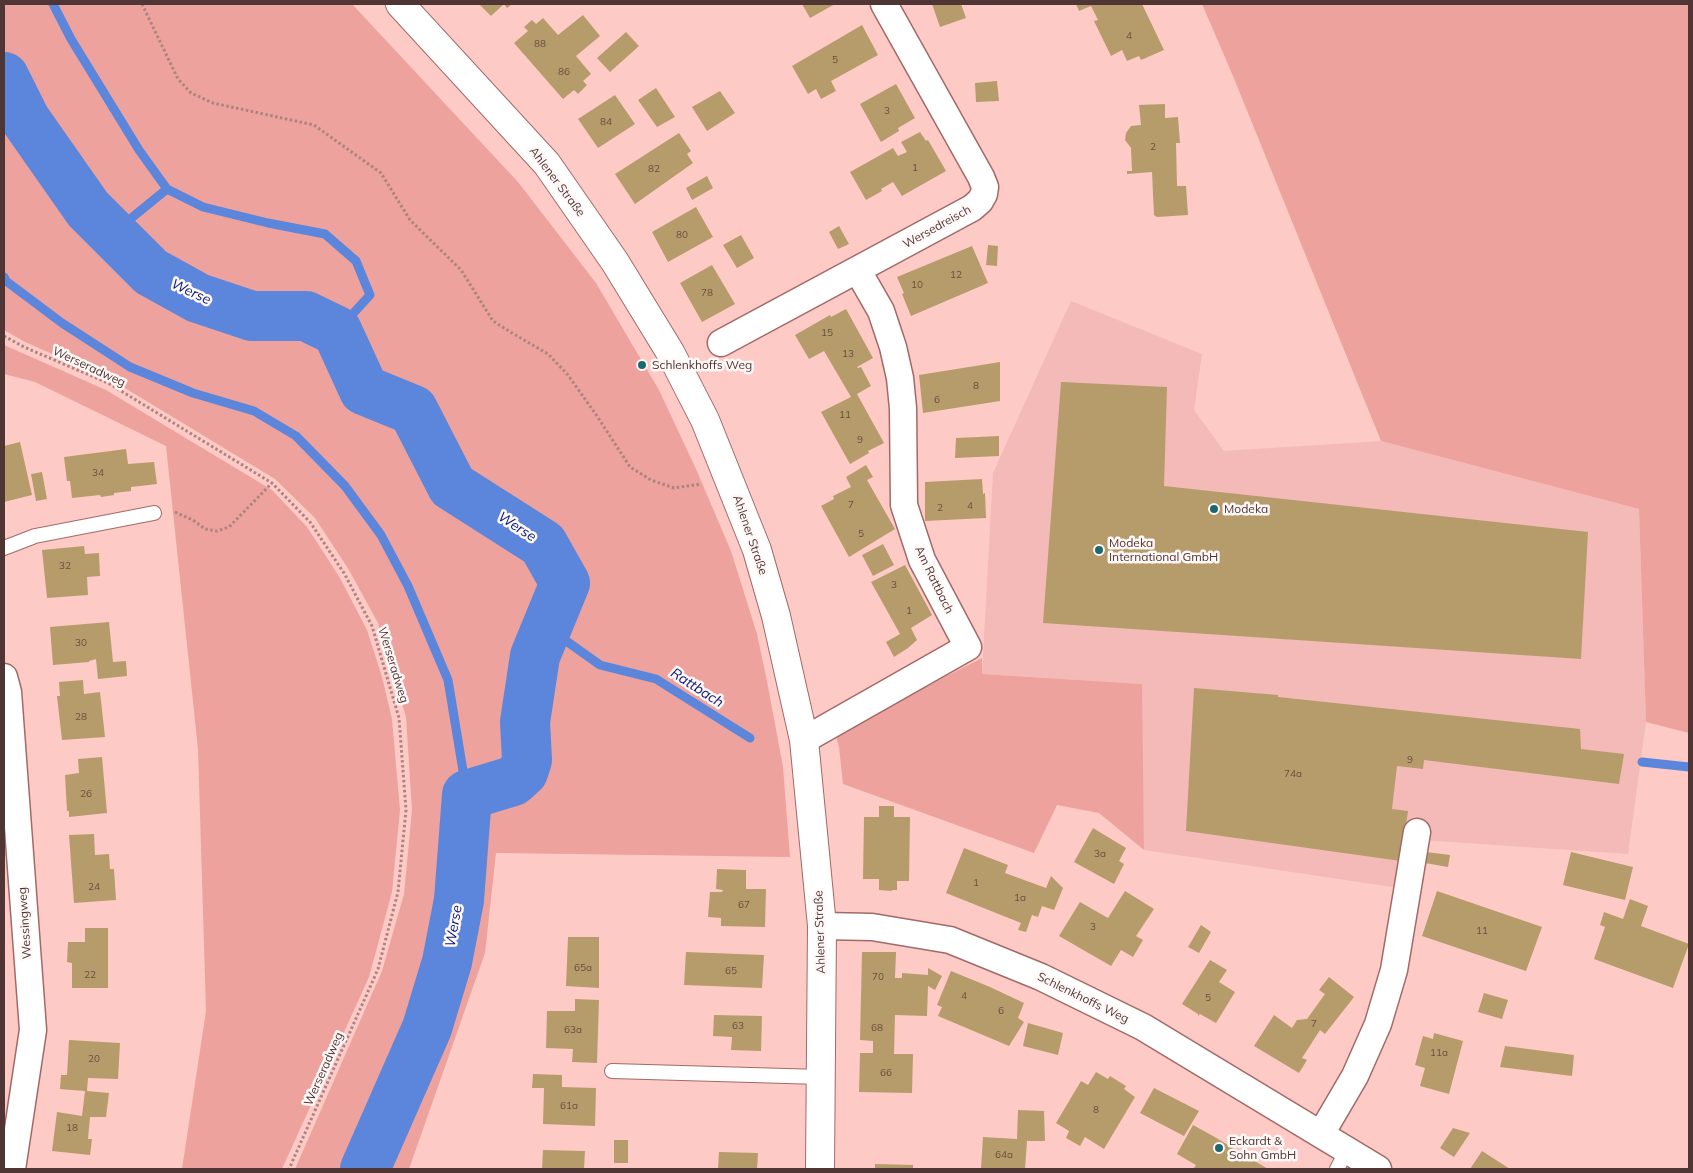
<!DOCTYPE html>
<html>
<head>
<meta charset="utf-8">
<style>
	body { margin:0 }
	#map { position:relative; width:1693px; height:1173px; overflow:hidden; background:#fecac6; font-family:Mulish,sans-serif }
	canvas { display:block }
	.frame { position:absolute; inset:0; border:5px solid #4f3533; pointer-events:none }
</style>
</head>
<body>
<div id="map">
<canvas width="1693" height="1173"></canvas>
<div class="frame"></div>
</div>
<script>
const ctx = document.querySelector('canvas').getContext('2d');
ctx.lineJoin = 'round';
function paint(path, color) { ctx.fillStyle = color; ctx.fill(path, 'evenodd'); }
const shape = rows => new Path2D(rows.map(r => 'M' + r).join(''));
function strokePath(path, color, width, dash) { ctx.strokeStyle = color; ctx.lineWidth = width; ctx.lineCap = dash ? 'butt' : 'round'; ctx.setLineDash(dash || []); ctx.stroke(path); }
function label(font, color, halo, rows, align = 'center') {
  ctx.font = font + ' Mulish,sans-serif'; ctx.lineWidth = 5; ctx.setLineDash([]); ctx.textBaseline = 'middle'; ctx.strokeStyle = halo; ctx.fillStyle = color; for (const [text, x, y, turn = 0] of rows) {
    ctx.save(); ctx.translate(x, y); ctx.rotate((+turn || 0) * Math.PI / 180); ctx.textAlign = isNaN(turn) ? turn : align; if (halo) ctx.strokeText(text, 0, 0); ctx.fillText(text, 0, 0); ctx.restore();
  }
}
const built = shape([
	[1071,301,1202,354,1194,410,1224,451,1381,441,1639,509,1646,722,1628,854,1406,839,1399,888,1144,850,1141,684,982,674,993,473]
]);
const green = shape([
	[4,4,352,4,518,182,596,283,659,390,696,469,731,551,757,634,767,681,783,767,790,857,496,853,485,953,409,1169,295,1169,382,971,404,894,412,810,406,717,378,623,349,570,315,518,275,479,110,379,25,342,4,330],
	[1202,4,1689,4,1689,733,1646,722,1639,509,1381,441,1233,76],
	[4,345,106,390,272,490,307,527,340,578,367,630,382,677,392,719,400,810,392,892,369,977,282,1169,182,1169,206,1011,198,749,166,446,35,382,4,374],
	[982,658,982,674,1142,684,1144,850,1099,813,1057,805,1034,853,843,784,839,747,835,733]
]);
const stream = shape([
	[53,4,71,39,139,150,167,189],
	[113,233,167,189,203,207,268,223,325,234,356,261,370,295,337,331],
	[4,277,6,281,62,323,130,367,193,393,254,411,296,436,345,486,381,535,408,586,448,680,467,795],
	[548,628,600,665,656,679,750,738],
	[1642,762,1689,767],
	[355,1169,368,1162]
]);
const river = shape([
	[4,77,25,119,88,209,151,272,198,298,252,316,306,316,337,331,364,390,413,410,452,486,543,544,565,583,535,656,525,722,527,760,523,772,513,781,467,795,459,900,447,962,427,1028,365,1169]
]);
const building = shape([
	[479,4,512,4,507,8,504,4,491,16],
	[802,4,835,4,810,18],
	[932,4,961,4,966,18,940,27],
	[1076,4,1142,4,1164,50,1141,60,1139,56,1127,61,1122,50,1111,56,1094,21,1098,20,1091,6,1079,11],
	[583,15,600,36,576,56,591,74,583,81,587,85,578,94,574,90,563,99,514,43,528,31,524,27,532,20,536,24,543,18,558,35],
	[862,25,878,55,831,81,836,91,821,99,816,89,808,94,792,66],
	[626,32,639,46,610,72,597,58],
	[997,81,999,101,976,102,975,83],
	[896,84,915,118,898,128,899,131,881,142,860,104],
	[656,88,675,117,657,127,638,100],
	[720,91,735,113,707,131,692,107],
	[615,95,635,124,598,148,578,119],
	[1165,104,1165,118,1178,117,1180,143,1176,143,1177,186,1186,186,1188,215,1157,217,1154,215,1152,172,1127,174,1127,171,1132,171,1131,148,1125,140,1126,133,1131,126,1141,125,1139,105],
	[920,132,926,141,928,140,946,171,902,196,893,182,881,189,882,191,866,200,850,172,893,148,898,156,907,152,901,142],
	[679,133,691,151,687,154,693,163,635,204,615,174],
	[707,176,713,188,692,200,686,188],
	[696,207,713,237,668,262,652,232],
	[839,226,849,244,838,249,829,232],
	[741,235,754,258,737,268,723,245],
	[988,245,998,246,997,266,986,265],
	[972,246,988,283,911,316,902,294,904,293,897,277],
	[712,265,735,304,702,322,680,283],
	[846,309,873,358,857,367,858,368,861,367,871,386,857,394,884,443,868,451,869,453,850,464,821,412,851,397,824,351,809,359,795,335,830,315,831,317],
	[1000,362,1000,401,923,413,919,375],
	[1061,382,1167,387,1164,486,1588,532,1581,659,1043,623],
	[999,436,999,456,955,458,956,438],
	[20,442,32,495,4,502,4,446],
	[126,449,128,464,154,462,157,484,131,487,131,491,114,493,114,495,101,497,100,495,72,498,70,481,67,481,64,457],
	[866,465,873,477,867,480,895,529,849,557,821,506,834,499,833,496,851,487,846,477],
	[42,472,47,499,36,501,31,474],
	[982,479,983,494,985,493,986,518,925,521,925,482],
	[883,544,894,565,873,576,862,555],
	[84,546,85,554,99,553,100,576,87,577,88,595,47,598,42,550],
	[905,565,932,615,911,628,917,640,908,648,894,657,886,642,900,634,871,582],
	[109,622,113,662,126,661,127,676,98,679,96,659,89,661,89,662,53,665,50,627],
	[83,680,84,694,100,692,105,737,62,740,57,696,60,696,59,682],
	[1194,688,1278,695,1278,697,1580,729,1581,749,1624,754,1619,784,1424,760,1423,769,1397,766,1392,809,1408,811,1401,861,1186,831],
	[102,757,107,813,69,817,69,811,67,811,65,775,79,773,78,759],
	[879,806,894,806,894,817,910,817,909,881,897,881,897,890,892,890,892,891,879,890,879,879,863,879,864,817,879,817],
	[1093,828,1126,848,1119,861,1124,864,1114,884,1074,862],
	[94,834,95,855,109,854,110,869,114,869,116,900,74,903,69,835],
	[964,848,1008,865,1005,873,1046,888,1051,876,1063,888,1054,910,1042,906,1038,917,1032,915,1026,932,1018,930,1021,923,946,893],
	[1426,852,1450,855,1448,867,1425,863],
	[1571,852,1633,867,1625,900,1563,885],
	[717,869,746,870,746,889,766,889,765,927,721,926,721,918,708,917,710,892,722,892,723,890,716,889],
	[1125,891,1154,909,1136,936,1143,940,1133,957,1121,950,1111,966,1059,936,1080,902,1108,918],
	[1437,891,1542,927,1526,971,1422,936],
	[1630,899,1648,906,1641,926,1689,944,1673,988,1594,959,1605,927,1600,925,1604,912,1623,919],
	[1201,925,1211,932,1199,953,1188,947],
	[85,928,108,928,108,988,72,988,72,963,67,962,68,942,85,942],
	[568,937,599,937,599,988,566,986],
	[686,952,764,955,762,988,684,985],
	[862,952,896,952,895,978,902,978,902,973,928,975,928,968,942,976,935,990,928,986,927,1016,895,1015,894,1054,913,1054,912,1093,859,1092,860,1053,873,1053,873,1041,860,1040],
	[1210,960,1227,970,1219,982,1235,992,1216,1023,1200,1014,1198,1016,1198,1014,1182,1004],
	[951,971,990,987,1024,1003,1018,1018,1024,1022,1009,1046,938,1016,942,1007,937,1005],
	[1329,977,1354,997,1325,1034,1320,1030,1302,1058,1307,1060,1299,1073,1254,1046,1274,1015,1292,1028,1297,1020,1307,1019,1325,994,1319,990],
	[1484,993,1508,1000,1502,1019,1478,1012],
	[575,999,599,1000,597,1063,572,1062,573,1049,546,1048,547,1011,575,1011],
	[714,1015,762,1016,761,1051,731,1050,732,1037,713,1036],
	[1028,1023,1063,1033,1058,1055,1023,1046],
	[1434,1033,1463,1041,1449,1094,1420,1086,1425,1068,1415,1065,1423,1036,1433,1039],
	[69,1040,120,1043,118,1079,88,1078,87,1091,109,1093,106,1117,90,1117,88,1139,92,1139,90,1155,52,1151,57,1112,82,1116,85,1091,60,1089,61,1075,67,1075],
	[1505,1046,1574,1055,1572,1076,1500,1067],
	[1096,1072,1108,1079,1110,1076,1126,1086,1124,1089,1135,1097,1104,1149,1085,1137,1080,1146,1066,1138,1069,1131,1056,1123,1081,1081,1088,1085],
	[533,1074,562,1075,562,1087,596,1088,595,1126,543,1124,544,1088,532,1088],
	[1154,1088,1199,1111,1184,1136,1140,1113],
	[1018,1110,1044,1111,1045,1141,1027,1141,1025,1169,981,1169,983,1137,1017,1139],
	[1193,1125,1213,1136,1268,1169,1196,1169,1194,1168,1196,1165,1177,1154],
	[1453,1128,1470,1133,1454,1157,1440,1148],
	[614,1140,628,1140,628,1163,614,1163],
	[543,1150,585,1151,584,1169,542,1169],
	[1482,1151,1510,1169,1470,1169],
	[719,1152,758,1153,757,1169,718,1169],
	[875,1164,913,1165,913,1169,875,1169]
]);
const path = shape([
	[142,4,178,79,191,93,213,103,314,125,381,173,410,220,461,270,493,321,512,333,548,354,568,375,597,416,630,467,651,480,674,488,701,484],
	[4,336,24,347,108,383,272,483,310,522,344,573,372,626,399,718,406,810,398,892,378,969,289,1169],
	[175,512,193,520,205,529,217,531,229,527,272,483]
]);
const lane = shape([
	[4,548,35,536,154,513],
	[612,1071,821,1077],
	[1337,1169,1347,1150]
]);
const street = shape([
	[721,343,972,208,980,201,984,194,985,187,981,177,884,4],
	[4,677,8,692,33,1030,12,1169],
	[804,740,968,647,922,560,904,505,903,408,900,378,893,347,881,311,858,271],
	[822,926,872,927,950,940,1041,977,1143,1027,1378,1169],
	[1321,1134,1355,1076,1378,1024,1394,970,1417,832]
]);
const secondary = shape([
	[400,4,547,164,615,262,670,352,705,420,757,550,776,616,804,740,822,926,820,1169]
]);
const markers = [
	[642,365,5,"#1b686e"],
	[1214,509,5,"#1b686e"],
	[1099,550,5,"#1b686e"],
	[1219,1148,5,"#1b686e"]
];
const numberNames = [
	["4",1129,36],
	["88",540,44],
	["5",835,60],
	["86",564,72],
	["3",887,111],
	["84",606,122],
	["2",1153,147],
	["1",915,168],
	["82",654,169],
	["80",682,235],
	["12",956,275],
	["10",917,285],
	["78",707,293],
	["15",827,333],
	["13",848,354],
	["8",976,386],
	["6",937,400],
	["11",845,415],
	["9",860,440],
	["34",98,473],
	["7",851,505],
	["4",970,506],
	["2",940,508],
	["5",861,534],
	["32",65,566],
	["3",894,585],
	["1",909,611],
	["30",81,643],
	["28",81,717],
	["9",1410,760],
	["74a",1293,774],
	["26",86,794],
	["3a",1100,854],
	["1",976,883],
	["24",94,887],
	["1a",1020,898],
	["67",744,905],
	["3",1093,927],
	["11",1482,931],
	["65a",583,968],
	["65",731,971],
	["22",90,975],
	["70",878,977],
	["4",964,996],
	["5",1208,998],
	["6",1001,1011],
	["7",1314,1024],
	["63",738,1026],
	["68",877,1028],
	["63a",573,1030],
	["11a",1439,1053],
	["20",94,1059],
	["66",886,1073],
	["61a",569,1106],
	["8",1096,1110],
	["18",72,1128],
	["64a",1004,1155]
];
const streetNames = [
	["Ahlener Straße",557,182,53],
	["Wersedreisch",937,227,-29],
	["Werseradweg",89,367,25],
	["Ahlener Straße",750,535,71],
	["Am Rattbach",934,580,64],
	["Werseradweg",393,665,73],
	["Wessingweg",25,923,-94],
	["Ahlener Straße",820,932,-92],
	["Schlenkhoffs Weg",1083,998,26],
	["Werseradweg",324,1069,-66]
];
const poiNames = [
	["Schlenkhoffs Weg",652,365],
	["Modeka",1224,509],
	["Modeka",1109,543],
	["International GmbH",1109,557],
	["Eckardt &",1229,1141],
	["Sohn GmbH",1229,1155]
];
const waterNames = [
	["Werse",191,292,25],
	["Werse",517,527,33],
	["Rattbach",697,688,33],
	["Werse",454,926,-80]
];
paint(built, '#f3bab7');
paint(green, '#eea29d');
strokePath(stream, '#5c85dc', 9);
strokePath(river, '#5c85dc', 50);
paint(building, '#b69c6a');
strokePath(lane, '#a26a66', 16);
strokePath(street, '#a26a66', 29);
strokePath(secondary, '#a26a66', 30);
strokePath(path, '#ab8481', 3, [2.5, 2.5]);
strokePath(lane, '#fff', 14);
strokePath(street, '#fff', 26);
strokePath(secondary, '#fff', 28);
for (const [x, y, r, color] of markers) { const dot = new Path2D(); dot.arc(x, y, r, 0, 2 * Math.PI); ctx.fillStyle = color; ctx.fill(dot); strokePath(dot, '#fff8f7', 2); }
label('10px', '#694f41', null, numberNames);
label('12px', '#4f3533', '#fff8f7', streetNames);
label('12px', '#4f3533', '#fff8f7', poiNames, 'left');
label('italic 14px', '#00157c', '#fff8f7', waterNames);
</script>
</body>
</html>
